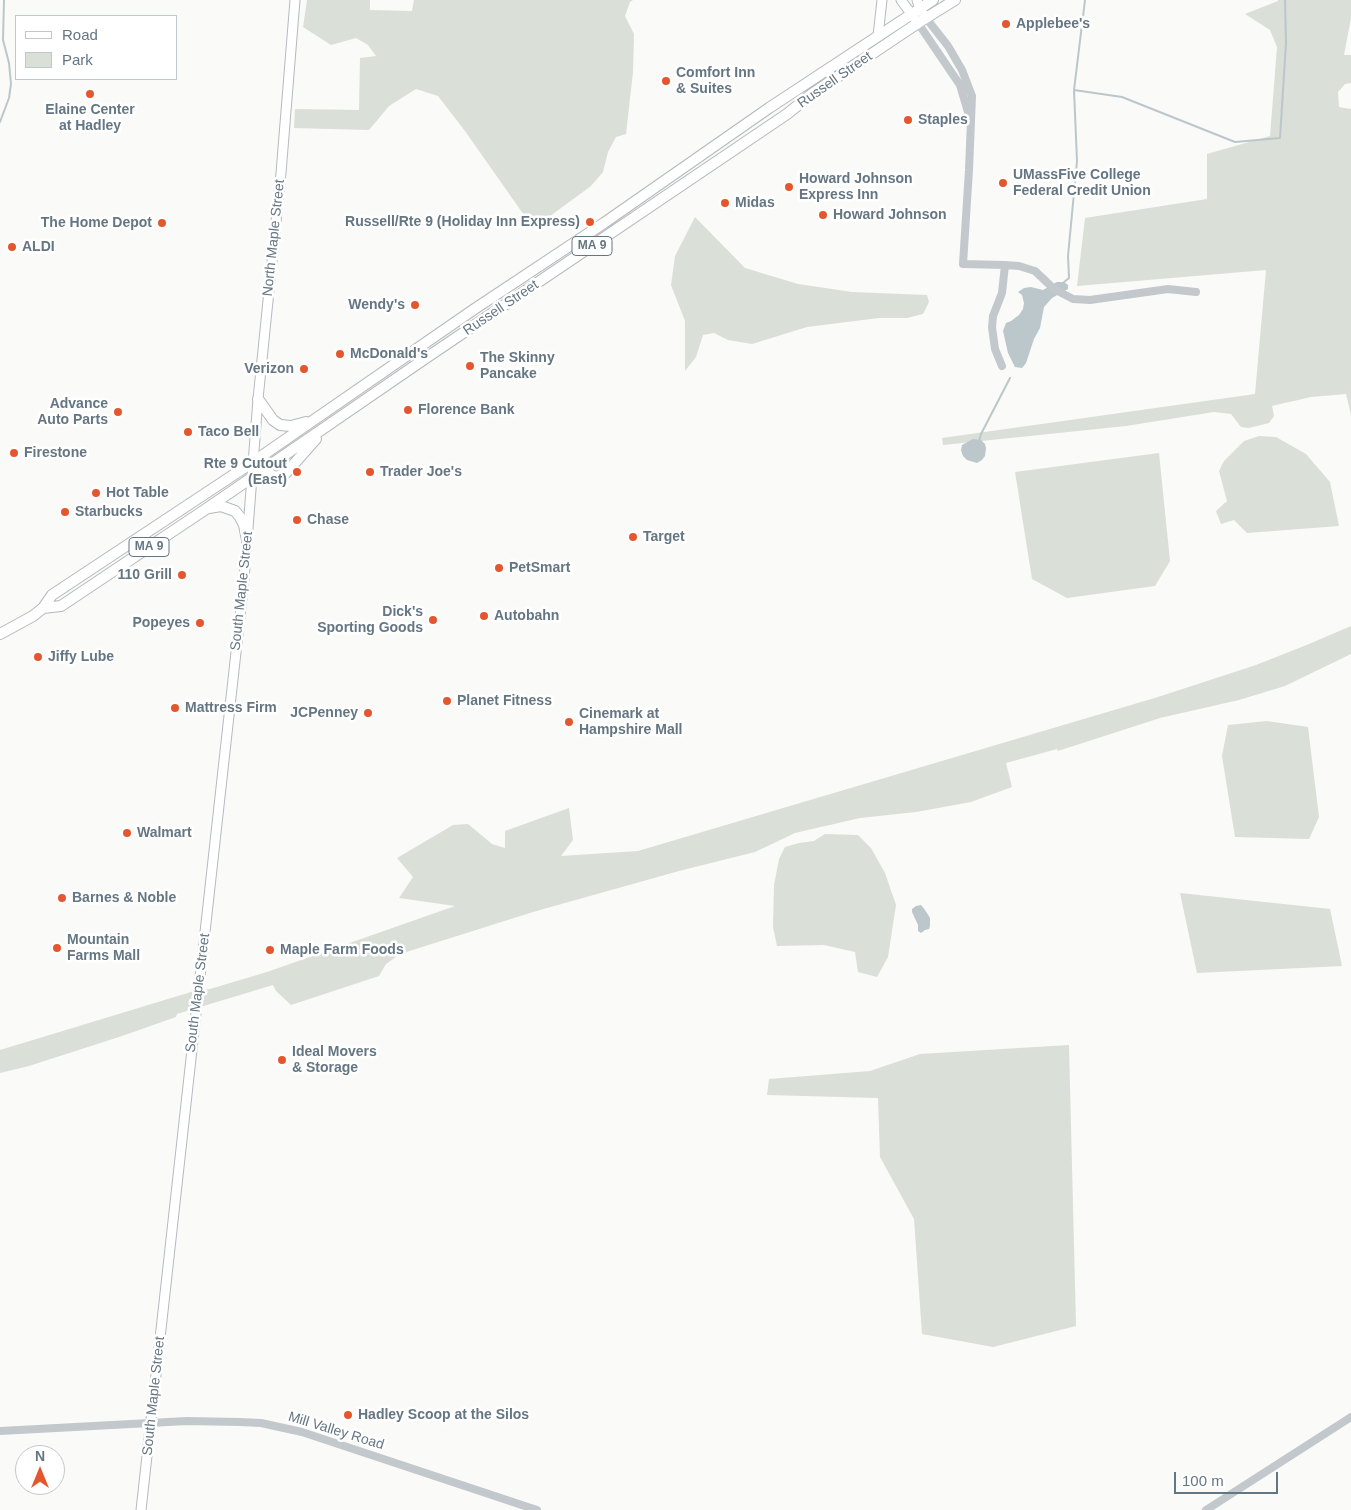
<!DOCTYPE html>
<html>
<head>
<meta charset="utf-8">
<style>
	body { margin:0 }
	#map { position:relative; width:1351px; height:1510px; overflow:hidden; background:#fafaf8; font-family:Arial,sans-serif }
	canvas { display:block }
	.legend { position:absolute; left:15px; top:15px; width:162px; height:65px; box-sizing:border-box; background:#fff; border:1px solid #c1c8cd; margin:0; padding:6px 9px; list-style:none; font-size:15px; color:#657683 }
	.legend li { display:flex; align-items:center; gap:10px; height:25px }
	.legend b { width:25px; border:1px solid #c1c8cd }
	.north { position:absolute; left:15px; top:1445px; width:50px; height:50px; box-sizing:border-box; background:#fff; border:1px solid #c1c8cd; border-radius:50%; rotate:0deg; font-size:14px; font-weight:700; line-height:20px; text-align:center; color:#657683 }
	.north::after { content:''; display:block; margin:auto; width:18px; height:22px; background:#e4572e; clip-path:polygon(50% 0,100% 100%,50% 72%,0 100%) }
	.scale { position:absolute; left:1174px; top:1472px; width:104px; height:22px; box-sizing:border-box; border:2px solid #657683; border-top:0; padding-left:6px; font-size:15px; line-height:18px; white-space:nowrap; color:#657683; -webkit-text-stroke:4px #fff; paint-order:stroke }
</style>
</head>
<body>
<div id="map">
<canvas width="1351" height="1510"></canvas>
<ul class="legend">
<li><b style="height:6px;background:#fff"></b>Road</li>
<li><b style="height:14px;background:#dadfd7"></b>Park</li>
</ul>
<div class="north">N</div>
<div class="scale">100 m</div>
</div>
<script>
const ctx = document.querySelector('canvas').getContext('2d');
ctx.lineJoin = 'round';
function paint(path, color) { ctx.fillStyle = color; ctx.fill(path, 'evenodd'); }
const shape = rows => new Path2D(rows.map(r => 'M' + r).join(''));
function strokePath(path, color, width, dash) { ctx.strokeStyle = color; ctx.lineWidth = width; ctx.lineCap = dash ? 'butt' : 'round'; ctx.setLineDash(dash || []); ctx.stroke(path); }
function label(font, color, halo, rows, align = 'center') {
  ctx.font = font + ' Arial,sans-serif'; ctx.lineWidth = 5; ctx.setLineDash([]); ctx.textBaseline = 'middle'; ctx.strokeStyle = halo; ctx.fillStyle = color; for (const [text, x, y, turn = 0] of rows) {
    ctx.save(); ctx.translate(x, y); ctx.rotate((+turn || 0) * Math.PI / 180); ctx.textAlign = isNaN(turn) ? turn : align; if (halo) ctx.strokeText(text, 0, 0); ctx.fillText(text, 0, 0); ctx.restore();
  }
}
const green = shape([
	[307,0,370,0,370,10,412,11,414,0,633,0,630,2,625,16,634,34,633,72,626,134,616,137,608,152,603,172,591,186,542,222,531,225,465,131,438,96,416,89,389,106,369,130,294,128,295,109,359,110,360,58,376,56,368,45,356,38,331,45,303,27],
	[1278,0,1351,0,1351,18,1344,55,1351,55,1351,83,1345,84,1338,92,1339,107,1350,109,1351,108,1351,415,1346,394,1311,397,1272,406,1274,416,1269,423,1249,428,1241,427,1231,414,1214,412,1126,426,943,445,942,438,1255,394,1266,270,1077,286,1085,218,1207,199,1207,154,1270,136,1277,47,1270,30,1245,14,1278,1],
	[695,217,745,268,798,284,852,292,927,295,929,302,923,314,907,318,879,318,807,327,752,344,728,340,714,333,703,335,696,357,685,371,685,321,671,285,675,256],
	[1259,436,1276,437,1306,454,1330,482,1339,526,1247,533,1234,520,1221,524,1216,511,1227,501,1219,471,1224,461,1244,441],
	[1159,453,1170,561,1155,586,1067,598,1032,579,1015,472],
	[1351,626,1351,654,1285,686,1239,700,1160,718,1058,751,1057,749,1006,763,1012,787,971,802,916,812,860,818,795,833,755,852,679,871,533,912,400,954,386,964,379,976,291,1005,276,991,273,985,177,1014,176,1017,122,1036,29,1066,0,1073,0,1050,191,992,210,989,267,972,455,906,399,898,413,877,397,858,453,825,468,824,492,844,505,848,505,831,569,808,573,840,561,856,638,851,1158,697,1256,665,1309,644],
	[1267,721,1308,727,1319,817,1309,839,1235,837,1222,756,1228,725],
	[825,834,858,835,871,848,885,873,896,905,888,957,877,977,858,972,855,952,824,945,777,946,773,927,774,885,779,859,785,847,799,843,814,841],
	[1180,893,1330,909,1342,966,1197,973],
	[1069,1045,1076,1326,993,1347,922,1334,914,1219,880,1157,878,1098,767,1095,769,1079,870,1071,920,1054]
]);
const water = shape([
	[1057,282,1064,282,1068,285,1068,289,1052,298,1044,307,1040,328,1034,339,1026,363,1022,368,1015,367,1008,353,1003,331,1006,323,1011,321,1019,315,1023,309,1024,303,1022,295,1018,292,1024,288,1031,287,1043,290],
	[973,439,981,440,985,444,986,448,985,456,982,460,977,463,967,460,963,456,961,450,962,445],
	[921,905,925,910,930,918,930,926,929,929,925,930,921,933,918,931,918,925,912,912,912,909,916,906]
]);
const stream = shape([
	[1074,90,1122,97,1235,142,1280,138,1286,43,1285,0],
	[0,122,9,98,11,84,9,63,3,40,4,0],
	[1063,283,1069,278,1068,256,1077,161,1074,90,1085,0],
	[979,441,981,434,1010,378]
]);
const minor = shape([
	[926,18,948,46,962,70,972,96,969,170,963,264,1005,265],
	[918,23,960,85,968,112],
	[1002,366,995,349,992,327,993,316,1002,293,1005,265,1019,266,1035,271,1054,289,1073,299,1090,300,1168,289,1196,292],
	[0,1431,187,1421,240,1422,261,1423,302,1432,537,1510],
	[1206,1510,1351,1417]
]);
const major = shape([
	[901,0,918,23],
	[917,0,920,9,926,18],
	[878,36,882,0],
	[141,1510,244,580,258,399,281,173,295,0]
]);
const highway = shape([
	[258,399,273,420,280,425,291,426,306,422],
	[265,463,270,474,275,477,285,474,316,439],
	[209,508,221,506,235,511,240,517,244,525,247,540],
	[43,608,61,606,206,509,426,358,787,114,812,94,918,23,955,0],
	[0,634,33,616,43,608,52,595,253,462,473,310,604,223,769,108,933,0]
]);
const markers = [
	[1006,24,5,"#e4572e"],
	[666,81,5,"#e4572e"],
	[90,94,5,"#e4572e"],
	[908,120,5,"#e4572e"],
	[1003,183,5,"#e4572e"],
	[789,187,5,"#e4572e"],
	[725,203,5,"#e4572e"],
	[823,215,5,"#e4572e"],
	[590,222,5,"#e4572e"],
	[162,223,5,"#e4572e"],
	[12,247,5,"#e4572e"],
	[415,305,5,"#e4572e"],
	[340,354,5,"#e4572e"],
	[470,366,5,"#e4572e"],
	[304,369,5,"#e4572e"],
	[408,410,5,"#e4572e"],
	[118,412,5,"#e4572e"],
	[188,432,5,"#e4572e"],
	[14,453,5,"#e4572e"],
	[297,472,5,"#e4572e"],
	[370,472,5,"#e4572e"],
	[96,493,5,"#e4572e"],
	[65,512,5,"#e4572e"],
	[297,520,5,"#e4572e"],
	[633,537,5,"#e4572e"],
	[499,568,5,"#e4572e"],
	[182,575,5,"#e4572e"],
	[484,616,5,"#e4572e"],
	[433,620,5,"#e4572e"],
	[200,623,5,"#e4572e"],
	[38,657,5,"#e4572e"],
	[447,701,5,"#e4572e"],
	[175,708,5,"#e4572e"],
	[368,713,5,"#e4572e"],
	[569,722,5,"#e4572e"],
	[127,833,5,"#e4572e"],
	[62,898,5,"#e4572e"],
	[57,948,5,"#e4572e"],
	[270,950,5,"#e4572e"],
	[282,1060,5,"#e4572e"],
	[348,1415,5,"#e4572e"]
];
const shields = [
	[592,246,40],
	[149,547,40]
];
const shieldNames = [
	["MA 9",592,246],
	["MA 9",149,547]
];
const poiNames = [
	["Applebee's",1016,24],
	["Comfort Inn",676,73],
	["& Suites",676,89],
	["Elaine Center",90,110,"center"],
	["at Hadley",90,126,"center"],
	["Staples",918,120],
	["UMassFive College",1013,175],
	["Federal Credit Union",1013,191],
	["Howard Johnson",799,179],
	["Express Inn",799,195],
	["Midas",735,203],
	["Howard Johnson",833,215],
	["Russell/Rte 9 (Holiday Inn Express)",580,222,"right"],
	["The Home Depot",152,223,"right"],
	["ALDI",22,247],
	["Wendy's",405,305,"right"],
	["McDonald's",350,354],
	["The Skinny",480,358],
	["Pancake",480,374],
	["Verizon",294,369,"right"],
	["Advance",108,404,"right"],
	["Auto Parts",108,420,"right"],
	["Florence Bank",418,410],
	["Taco Bell",198,432],
	["Firestone",24,453],
	["Rte 9 Cutout",287,464,"right"],
	["(East)",287,480,"right"],
	["Trader Joe's",380,472],
	["Hot Table",106,493],
	["Starbucks",75,512],
	["Chase",307,520],
	["Target",643,537],
	["PetSmart",509,568],
	["110 Grill",172,575,"right"],
	["Dick's",423,612,"right"],
	["Sporting Goods",423,628,"right"],
	["Autobahn",494,616],
	["Popeyes",190,623,"right"],
	["Jiffy Lube",48,657],
	["Planet Fitness",457,701],
	["Mattress Firm",185,708],
	["JCPenney",358,713,"right"],
	["Cinemark at",579,714],
	["Hampshire Mall",579,730],
	["Walmart",137,833],
	["Barnes & Noble",72,898],
	["Mountain",67,940],
	["Farms Mall",67,956],
	["Maple Farm Foods",280,950],
	["Ideal Movers",292,1052],
	["& Storage",292,1068],
	["Hadley Scoop at the Silos",358,1415]
];
const streetNames = [
	["Russell Street",835,80,-35],
	["North Maple Street",274,238,-84],
	["Russell Street",501,308,-34],
	["South Maple Street",242,591,-84],
	["South Maple Street",198,993,-83],
	["South Maple Street",154,1396,-84],
	["Mill Valley Road",336,1431,17]
];
paint(green, '#dadfd7');
paint(water, '#bbc7cb');
strokePath(stream, '#bbc7cb', 2);
strokePath(major, '#b5babe', 11);
strokePath(highway, '#b4b9bd', 12);
strokePath(minor, '#c3c8cc', 8);
strokePath(major, '#fff', 9);
strokePath(highway, '#fff', 10);
for (const [x, y, r, color] of markers) { const dot = new Path2D(); dot.arc(x, y, r, 0, 2 * Math.PI); ctx.fillStyle = color; ctx.fill(dot); strokePath(dot, '#fff', 2); }
for (const [x, y, w] of shields) { const box = new Path2D(); box.roundRect(x - w / 2, y - 9.5, w, 19, 4); ctx.fillStyle = '#fff'; ctx.fill(box); strokePath(box, '#657683', 1); }
label('bold 12px', '#657683', null, shieldNames);
label('bold 14px', '#657683', '#fff', poiNames, 'left');
label('14px', '#657683', '#fff', streetNames);
</script>
</body>
</html>
